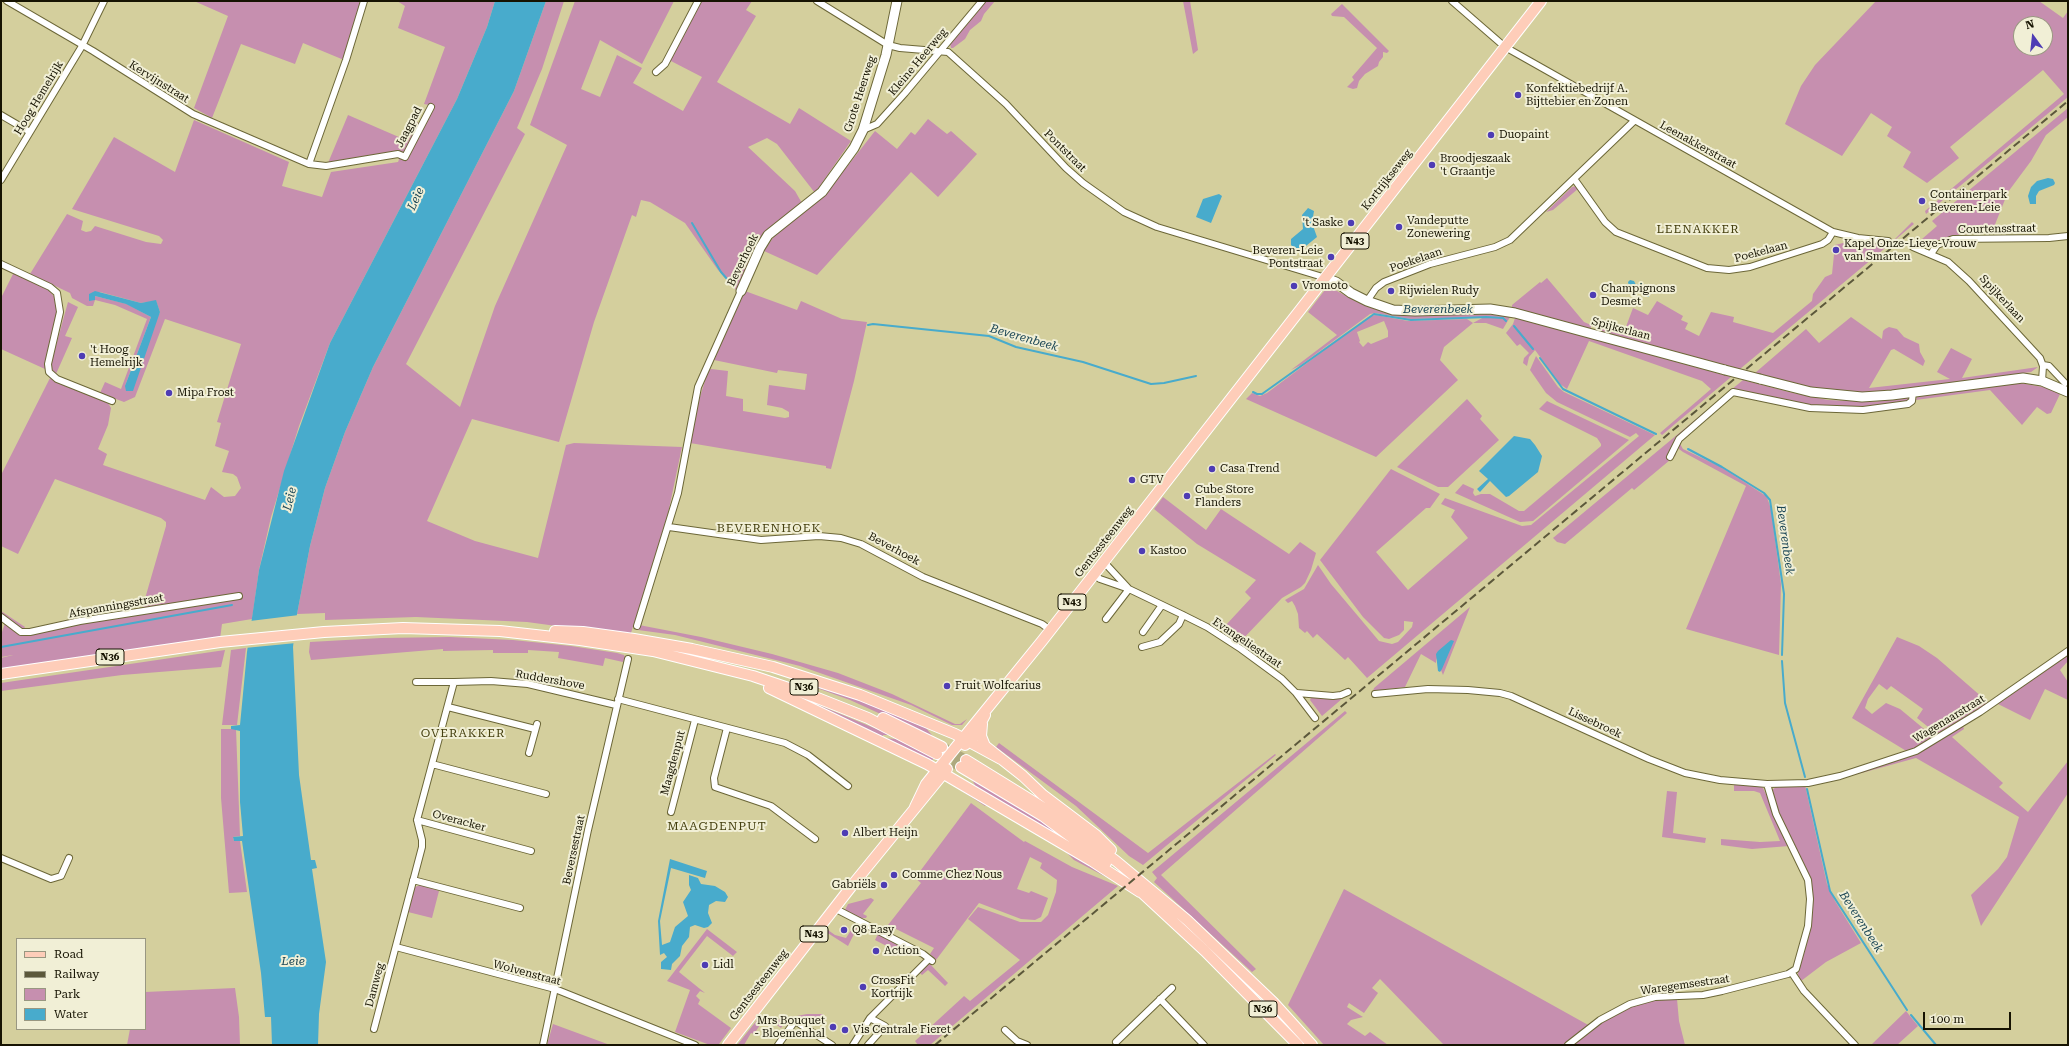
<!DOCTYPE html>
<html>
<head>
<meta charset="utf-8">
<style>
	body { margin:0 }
	#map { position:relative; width:2069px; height:1046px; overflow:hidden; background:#d4cf9d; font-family:"Roboto Serif",serif }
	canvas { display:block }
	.frame { position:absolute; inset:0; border:2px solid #161302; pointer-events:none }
	.legend { position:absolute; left:16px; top:938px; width:130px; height:92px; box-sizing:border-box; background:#f1efd6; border:1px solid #999781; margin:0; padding:5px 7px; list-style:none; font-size:12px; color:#161302 }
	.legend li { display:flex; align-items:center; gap:8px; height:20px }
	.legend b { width:20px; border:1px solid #999781 }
	.north { position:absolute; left:2013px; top:16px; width:40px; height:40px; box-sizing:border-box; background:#f1efd6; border:1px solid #999781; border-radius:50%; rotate:345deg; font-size:11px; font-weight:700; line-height:16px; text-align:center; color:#161302 }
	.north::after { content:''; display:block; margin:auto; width:14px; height:18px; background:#4e3cb4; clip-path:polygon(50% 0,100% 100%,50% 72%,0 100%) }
	.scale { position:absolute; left:1923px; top:1012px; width:88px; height:18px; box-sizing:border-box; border:2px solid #161302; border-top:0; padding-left:5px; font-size:12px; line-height:14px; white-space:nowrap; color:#161302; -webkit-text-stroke:3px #f1efd6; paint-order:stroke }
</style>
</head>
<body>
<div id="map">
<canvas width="2069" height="1046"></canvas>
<div class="frame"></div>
<ul class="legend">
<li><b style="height:5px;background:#fecdb9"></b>Road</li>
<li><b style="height:5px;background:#5c583b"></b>Railway</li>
<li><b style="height:11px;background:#c68faf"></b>Park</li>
<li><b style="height:11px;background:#48abcc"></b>Water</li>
</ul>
<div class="north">N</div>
<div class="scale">100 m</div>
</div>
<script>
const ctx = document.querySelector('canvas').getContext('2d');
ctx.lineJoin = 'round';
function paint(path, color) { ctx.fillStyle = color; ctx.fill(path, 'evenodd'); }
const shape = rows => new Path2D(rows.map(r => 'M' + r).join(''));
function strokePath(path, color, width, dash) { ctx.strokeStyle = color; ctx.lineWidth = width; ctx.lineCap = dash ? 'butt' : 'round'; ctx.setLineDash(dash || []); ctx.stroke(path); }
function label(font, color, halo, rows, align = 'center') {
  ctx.font = font + ' "Roboto Serif",serif'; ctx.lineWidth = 4; ctx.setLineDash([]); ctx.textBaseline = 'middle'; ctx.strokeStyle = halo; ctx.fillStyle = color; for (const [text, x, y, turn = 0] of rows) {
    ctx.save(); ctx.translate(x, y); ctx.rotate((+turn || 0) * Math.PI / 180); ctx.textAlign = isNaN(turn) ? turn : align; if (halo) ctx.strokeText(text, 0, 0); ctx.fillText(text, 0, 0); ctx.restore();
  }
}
const green = shape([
	[194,1,362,1,344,60,303,43,295,64,241,44,212,118,194,108,228,16],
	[397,1,495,1,487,27,457,99,330,343,299,426,271,517,259,570,252,619,222,624,220,639,1,671,1,658,13,655,1,657,1,635,5,623,1,620,1,611,25,627,21,633,142,609,166,526,166,522,161,518,55,479,18,554,1,546,1,475,50,378,98,397,108,403,111,408,108,425,98,449,107,454,103,465,205,500,211,487,224,497,235,496,241,488,237,477,233,474,222,472,229,451,215,446,221,423,217,422,241,344,165,319,135,397,124,402,100,393,105,382,121,389,147,319,115,305,95,300,93,306,87,306,72,298,70,293,30,274,67,214,83,221,81,230,86,232,91,231,95,226,146,242,161,244,163,240,159,236,72,209,114,137,175,172,194,120,289,162,282,186,322,197,331,172,398,162,402,152,328,163,348,115,408,141,417,122,420,124,429,105,424,104,445,47,398,28,405,6],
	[100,292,141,303,156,301,160,312,125,386,151,317,127,304,95,296],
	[546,1,564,1,542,69,517,128,525,134,406,364,460,407,495,306,567,145,530,125,575,1,674,1,642,64,600,40,581,89,600,97,617,55,642,68,633,83,683,111,702,77,669,60,700,1,752,1,746,10,756,16,717,82,790,124,799,108,851,141,815,193,777,144,767,138,748,147,795,191,803,205,771,227,759,241,737,291,718,270,685,223,650,202,641,200,636,217,632,215,594,322,559,442,472,419,427,521,475,541,538,558,566,445,574,443,682,447,665,528,630,636,527,622,416,617,325,620,325,613,297,614,310,546,325,488,345,432,373,367,514,91],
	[986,1,995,1,984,14,981,21,970,30,965,39,953,48,951,48,950,44,953,40],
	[1183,1,1190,1,1198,50,1193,54],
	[1876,1,2039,1,2063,18,2068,11,2068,97,1926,214,1925,211,2064,94,2043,70,1950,147,1959,158,1927,183,1903,167,1911,152,1887,136,1892,127,1871,113,1842,156,1785,124,1801,86,1815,65],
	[2021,24,2045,24,2045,48,2021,48],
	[1342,4,1389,51,1387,53,1383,52,1383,57,1379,62,1378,66,1365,74,1359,81,1357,88,1353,89,1347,87,1354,80,1352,77,1377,48,1344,17,1332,16,1331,14],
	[2068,108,2068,117,2046,135,2031,161,2008,192,1992,232,1956,235,1956,237,1925,242,1922,239,1937,226,1932,221],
	[928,119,947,134,951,131,977,154,938,197,911,172,817,275,764,251,775,235,824,196,875,131,897,149,911,132,915,135],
	[1576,186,1579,188,1553,210,1546,212,1572,187],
	[1912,222,1914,224,1740,369,1596,330,1598,326,1624,332,1633,308,1648,315,1657,301,1683,316,1681,320,1688,323,1685,329,1699,336,1711,312,1734,317,1733,322,1773,333,1812,301,1813,294,1825,277,1832,274,1835,245,1847,242,1855,243,1856,242,1890,244],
	[14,272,48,289,56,299,58,307,57,320,45,369,1,349,1,298],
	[1547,278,1584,322,1591,325,1591,329,1512,308,1512,305,1540,282,1541,283],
	[1328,286,1357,302,1385,313,1412,316,1487,314,1510,317,1503,329,1486,323,1473,323,1444,347,1440,360,1458,380,1376,457,1246,399,1252,393,1260,396,1267,393,1370,316,1376,315,1408,321,1467,319,1473,323,1484,317,1411,319,1375,313,1370,314,1301,365,1291,370,1337,335,1308,312],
	[1384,321,1388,331,1388,337,1371,344,1368,342,1363,347,1359,342,1360,341,1357,332],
	[745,291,797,310,801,301,842,319,867,322,854,381,831,469,826,468,826,466,690,443,695,413,708,371,711,369,728,371,726,396,743,399,743,411,785,418,789,417,789,412,782,408,767,405,769,385,805,390,807,374,778,370,777,373,714,360],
	[68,302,78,307,65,336,72,338,56,374,49,371],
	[1851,317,1882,339,1883,331,1885,329,1889,327,1897,329,1904,337,1919,344,1920,352,1925,361,1923,366,1894,349,1891,350,1869,388,1950,379,1937,372,1951,348,1972,359,1962,378,2038,367,2031,372,1868,393,1814,388,1755,373,1806,329,1819,343],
	[1515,318,1590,338,1731,377,1662,435,1660,433,1711,389,1702,381,1589,341,1567,389,1560,384,1535,350,1529,357,1527,366,1523,363,1524,358,1529,353,1520,344,1517,346,1506,333,1513,324],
	[1536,356,1558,387,1564,392,1655,435,1367,678,1348,657,1345,660,1317,634,1313,638,1307,631,1305,633,1299,628,1298,614,1295,606,1292,601,1288,603,1285,600,1304,589,1318,565,1331,584,1379,641,1392,644,1398,642,1412,627,1413,622,1404,621,1404,630,1399,635,1389,639,1384,638,1363,617,1320,560,1391,469,1440,494,1430,508,1426,508,1376,552,1408,590,1468,538,1451,517,1455,510,1441,504,1445,498,1522,526,1531,525,1639,436,1636,433,1630,437,1557,402,1546,393,1530,370],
	[1743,380,1793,393,1828,400,1872,402,1910,397,1909,401,1867,408,1810,407,1736,390,1675,446,1676,455,1634,490,1632,488,1565,544,1557,542,1553,538],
	[2020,383,2048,388,2060,394,2051,413,2047,414,2037,407,2022,425,1990,390,1916,400,1917,397],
	[1467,399,1482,416,1480,419,1499,440,1448,487,1438,487,1397,467],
	[1547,401,1629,440,1533,521,1520,522,1455,493,1463,484,1474,489,1473,493,1475,496,1481,494,1490,494,1519,511,1524,511,1601,446,1601,444,1597,438,1539,409],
	[1679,442,1683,449,1721,467,1766,496,1768,500,1771,509,1781,584,1779,655,1686,629,1746,486,1683,452,1679,449],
	[1163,497,1206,530,1221,509,1289,554,1300,542,1316,553,1311,570,1305,583,1301,587,1282,598,1240,642,1232,637,1225,626,1251,598,1245,592,1256,580,1197,544,1154,509],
	[1470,607,1443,675,1436,658,1436,663,1421,654,1405,687,1373,691,1374,688],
	[639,625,701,637,772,654,838,673,892,694,955,724,960,724,967,719,962,725,952,725,911,705,800,666,675,635,638,630],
	[450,637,513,640,571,646,617,653,624,655,625,657,623,662,605,658,603,666,558,658,559,652,528,650,528,653,493,653,493,650,443,651,443,649,311,660,309,652,310,642,381,638],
	[1897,637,1919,646,1937,658,1990,704,1941,734,1937,734,1917,718,1923,709,1891,686,1887,690,1879,684,1868,699,1865,708,1872,714,1886,703,1900,709,1935,738,1908,752,1852,718],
	[246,648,237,725,222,725,231,650],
	[225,650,221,667,122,675,1,691,1,683],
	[2068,654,2068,661,2060,670,2068,682,2068,700,2045,689,2030,720,1998,704],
	[773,672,808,680,928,726,926,728,935,739,850,700],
	[792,694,891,735,883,735,883,738,896,739,934,758,930,763],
	[1311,698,1343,698,1322,716,1310,700],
	[1345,711,1347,713,1161,875,1256,969,1252,972,1154,882,1157,878,1152,872],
	[1963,726,1964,729,1952,737,2003,783,1999,787,2028,812,2068,761,2068,793,1981,926,1971,895,1998,869,2007,857,2019,817,1916,758,1825,783,1913,754],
	[221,729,236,729,240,836,233,837,234,841,240,841,247,892,229,893,221,798],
	[999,743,1148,853,1275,754,1276,755,1143,865,1129,856,1076,806,996,747],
	[969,775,1011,800,1078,846,1076,849,973,787,975,785],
	[954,783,1087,859,1121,885,1074,860,1067,853,988,804,985,806,951,784],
	[1734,783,1759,785,1763,788,1789,846,1752,849,1721,845,1721,839,1760,842,1780,841,1760,793,1754,791,1734,791],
	[1805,785,1827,884,1835,901,1861,943,1826,962,1801,981,1799,980,1798,973,1808,939,1811,892,1779,815,1771,791,1777,786],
	[1667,791,1677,792,1673,833,1706,838,1705,843,1662,837],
	[971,803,1024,842,1025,841,1072,867,1118,886,930,1045,918,1045,915,1041,963,997,964,996,970,1001,1020,960,968,919,978,907,1020,922,1041,922,1048,915,1056,892,1057,880,1040,868,1042,863,1030,857,1017,889,1029,893,1031,891,1048,898,1041,917,1035,920,1021,919,979,903,936,960,930,954,934,948,888,925,921,883,915,878],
	[420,885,439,891,432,918,408,912,415,887],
	[1344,889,1590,1026,1568,1043,1561,1045,1444,1045,1380,979,1372,988,1378,993,1364,1013,1349,1003,1347,1007,1363,1017,1351,1020,1347,1024,1365,1036,1370,1032,1388,1045,1324,1045,1288,1005],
	[871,898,874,900,863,914,867,916,866,918,860,918,845,910,848,904],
	[855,924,859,924,848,946,826,932,828,930,835,935,846,938],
	[707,929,737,952,733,956,707,936,679,972,705,993,700,991,696,996,700,1000,698,1004,731,1028,719,1044,710,1045,675,1032,690,990,667,981],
	[878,934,907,949,906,953,903,952,902,954,875,940],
	[930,964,948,983,945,986,928,970,922,975,919,972,925,966],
	[235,988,239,1017,240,1045,127,1045,130,1029,145,1029,145,992],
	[1677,999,1679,1021,1685,1045,1573,1045,1603,1021,1625,1009,1648,1001],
	[1906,1011,1918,1026,1897,1045,1871,1045],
	[807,1014,823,1014,820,1020,816,1018,812,1023,804,1017,801,1021,795,1017,791,1021,787,1019,781,1028,773,1022,770,1026,762,1022,754,1034,751,1033,744,1045,738,1044,761,1015,771,1021],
	[553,1024,610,1045,547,1045]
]);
const water = shape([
	[495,1,546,1,514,91,373,367,345,432,325,488,310,546,297,614,293,647,299,775,311,860,315,860,317,868,312,869,326,962,319,1014,318,1045,272,1045,271,1017,265,1017,261,973,242,841,234,841,233,837,243,836,240,802,240,731,231,729,231,726,240,725,247,652,259,570,284,471,330,343,457,99,487,27],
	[2048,178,2053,179,2055,183,2054,185,2039,191,2036,196,2036,204,2030,204,2028,196,2031,187,2037,181],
	[1219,194,1222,196,1211,223,1196,217,1203,199],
	[1308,208,1314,211,1312,223,1317,237,1301,250,1295,249,1291,245,1291,239,1303,229,1302,215],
	[1630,280,1634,281,1636,285,1642,283,1643,289,1649,285,1649,297,1644,297,1642,291,1629,286,1628,282],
	[95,291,141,303,156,300,160,312,133,391,126,391,125,386,151,317,126,304,95,296,95,300,89,301,89,294],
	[1514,436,1530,439,1535,445,1542,456,1538,472,1509,496,1506,497,1490,481,1480,492,1477,489,1488,479,1479,471],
	[1451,640,1454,641,1442,669,1440,672,1438,671,1436,654,1438,651],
	[670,859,707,871,705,878,671,868,660,921,662,945,670,942,675,927,688,916,683,902,691,890,689,885,689,875,698,878,701,884,715,886,725,892,728,897,725,902,716,901,709,905,708,913,712,923,708,927,704,928,695,925,690,927,689,937,682,946,680,956,672,964,671,970,661,969,661,962,667,957,664,953,660,955,658,921]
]);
const pier = shape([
	[299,615,296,643,245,648,250,621]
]);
const stream = shape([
	[692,223,721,272,734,287],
	[868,325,873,324,989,336,1016,347,1083,362,1151,384,1164,383,1196,376],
	[1514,326,1533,349],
	[1540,358,1563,389,1656,434],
	[1253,392,1257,394,1262,394,1374,314,1411,320,1486,317,1503,318,1506,321],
	[1688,449,1722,467,1764,493,1770,500,1784,594,1782,655],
	[1,647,232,605],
	[1782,661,1785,703,1805,777],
	[1807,789,1830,891,1907,1010],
	[1911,1015,1936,1045]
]);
const primaryTunnel = shape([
	[942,747,966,760],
	[939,755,961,767]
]);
const street = shape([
	[7,1,93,51,193,114,309,164,326,166,398,154,405,157,431,107],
	[817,1,888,45,900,48,948,52,1006,104,1066,168,1083,183,1124,212,1157,227,1326,278],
	[1452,1,1505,47,1833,232,1858,238,1888,241],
	[656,72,665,64,698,1],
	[1,115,30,132],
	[863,130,877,124,905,93,982,1],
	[309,164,346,60,364,1],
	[1,180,82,46,104,1],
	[1575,180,1605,222,1616,232,1707,268,1729,270,1750,267,1822,244,1828,240,1833,232],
	[1913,247,1948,262,1969,281,2040,358,2043,366,2042,381],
	[1931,254,1937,245,1953,239,2049,238,2068,236],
	[1,264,50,287,57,293,60,312,48,364,49,372,57,379,112,401],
	[1367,301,1376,288,1384,282,1430,264,1495,247,1510,240,1634,121],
	[2043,365,2049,366,2065,383],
	[1670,457,1679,439,1733,392,1810,408,1863,410,1908,404,1912,401,1913,392],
	[669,527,761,540,819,536,841,538,861,544,923,577,1042,624,1050,630],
	[1103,561,1128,588],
	[1093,574,1100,579,1129,589,1183,615,1207,627,1241,649,1282,679,1296,693,1315,718],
	[1,617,21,632,30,632,80,621,239,596],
	[1106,619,1129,589],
	[637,626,678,493,698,387,741,291],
	[1143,632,1162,605],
	[1142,647,1160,642,1179,624,1183,615],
	[416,682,454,682],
	[1297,693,1333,696,1341,695,1348,692],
	[1375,694,1428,689,1468,690,1500,693,1511,696,1649,759,1685,773,1720,780,1767,784,1808,783,1840,776,1916,751,1980,712,2068,651],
	[618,699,785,743,808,755,848,786],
	[448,707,535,729],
	[727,728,714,778,715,787,771,806,815,839],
	[529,753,537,724],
	[432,764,546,794],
	[671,812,695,720],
	[417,820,454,682,491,681,528,684,616,705],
	[1,858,51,879,61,876,69,858],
	[413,880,520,908],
	[834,908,923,954,932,961],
	[396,947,555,989,695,1045],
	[1792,973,1804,991,1855,1045],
	[1160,999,1204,1045],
	[870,1018,929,959],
	[374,1029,422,847,422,840,417,820,531,851],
	[1005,1030,1017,1041,1027,1045],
	[1116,1042,1172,988],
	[543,1045,588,830,628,659],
	[778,1045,795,1021,832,1045],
	[853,1045,870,1018,885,1026,868,1045],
	[1568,1045,1600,1020,1630,1004,1655,997,1703,995,1722,991,1788,974,1796,969,1808,926,1810,899,1808,880,1776,814,1767,784]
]);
const secondary = shape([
	[1326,278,1336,282,1351,293,1367,301,1393,310,1415,311,1490,309,1515,313,1725,370],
	[741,291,760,248,768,235,822,192,854,148,863,130,886,55,897,1],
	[1760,379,1811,392,1862,397,1892,395,2023,378,2042,381,2068,392]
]);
const primary = shape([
	[555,631,583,632,634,639,692,649,773,667,860,695,955,734,1001,759],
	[1,674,220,642,324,632,403,628,500,631,580,640,653,651,753,676,815,697,868,718,937,754],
	[769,688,927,764,1092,861,1140,892],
	[883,718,942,747],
	[982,724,981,736,985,746,1023,776,1043,795,1096,835,1111,850],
	[965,745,974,736,985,715],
	[966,760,1047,810,1116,861,1187,920,1273,1002,1312,1045],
	[961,767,1043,816,1106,863],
	[915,807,926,784,934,774,1042,641,1541,1],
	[1137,888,1205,951,1298,1045],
	[728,1045,854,883,947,769]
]);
const rail = shape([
	[935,1045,2068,101]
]);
const secondaryBridge = shape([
	[1725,370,1760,379]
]);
const markers = [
	[1518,95,4,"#4e3cb4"],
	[1491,135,4,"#4e3cb4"],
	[1432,165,4,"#4e3cb4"],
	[1922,201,4,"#4e3cb4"],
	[1351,223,4,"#4e3cb4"],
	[1399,227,4,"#4e3cb4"],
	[1836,250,4,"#4e3cb4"],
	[1331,257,4,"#4e3cb4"],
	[1294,286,4,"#4e3cb4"],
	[1391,291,4,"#4e3cb4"],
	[1593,295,4,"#4e3cb4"],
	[82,356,4,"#4e3cb4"],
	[169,393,4,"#4e3cb4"],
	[1212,469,4,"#4e3cb4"],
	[1132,480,4,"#4e3cb4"],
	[1187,496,4,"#4e3cb4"],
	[1142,551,4,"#4e3cb4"],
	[947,686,4,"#4e3cb4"],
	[845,833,4,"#4e3cb4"],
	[894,875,4,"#4e3cb4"],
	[884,885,4,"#4e3cb4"],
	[844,930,4,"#4e3cb4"],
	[876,951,4,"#4e3cb4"],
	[705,965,4,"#4e3cb4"],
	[863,987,4,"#4e3cb4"],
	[833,1027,4,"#4e3cb4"],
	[845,1030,4,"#4e3cb4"]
];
const shields = [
	[1355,241,28],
	[1072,602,28],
	[110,657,28],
	[804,687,28],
	[814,934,28],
	[1263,1009,28]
];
const shieldNames = [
	["N43",1355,241],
	["N43",1072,602],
	["N36",110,657],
	["N36",804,687],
	["N43",814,934],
	["N36",1263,1009]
];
const streetNames = [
	["Kleine Heerweg",918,62,-50],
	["Kervijnstraat",159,82,32],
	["Grote Heerweg",860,94,-72],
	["Hoog Hemelrijk",39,98,-59],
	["Jaagpad",409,127,-63],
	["Leenakkerstraat",1698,145,29],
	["Pontstraat",1065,151,45],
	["Kortrijkseweg",1387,180,-52],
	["Courtensstraat",1997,229,-1],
	["Poekelaan",1761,252,-15],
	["Beverhoek",743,260,-64],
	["Poekelaan",1416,260,-19],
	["Spijkerlaan",2002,299,47],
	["Spijkerlaan",1621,329,15],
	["Gentsesteenweg",1104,542,-52],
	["Beverhoek",894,549,28],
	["Afspanningsstraat",116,606,-10],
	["Evangeliestraat",1247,643,34],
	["Ruddershove",550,680,10],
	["Wagenaarstraat",1949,719,-31],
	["Lissebroek",1595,723,25],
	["Maagdenput",673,763,-75],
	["Overacker",459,821,15],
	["Beversestraat",574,850,-78],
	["Wolvenstraat",527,973,15],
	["Damweg",375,985,-75],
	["Gentsesteenweg",759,985,-52],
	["Waregemsestraat",1685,985,-8]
];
const poiNames = [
	["Konfektiebedrijf A.",1526,89],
	["Bijttebier en Zonen",1526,102],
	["Duopaint",1499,135],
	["Broodjeszaak",1440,159],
	["'t Graantje",1440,172],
	["Containerpark",1930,195],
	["Beveren-Leie",1930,208],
	["Vandeputte",1407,221],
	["Zonewering",1407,234],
	["'t Saske",1343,223,"right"],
	["Kapel Onze-Lieve-Vrouw",1844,244],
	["van Smarten",1844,257],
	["Beveren-Leie",1323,251,"right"],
	["Pontstraat",1323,264,"right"],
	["Vromoto",1302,286],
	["Champignons",1601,289],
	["Desmet",1601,302],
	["Rijwielen Rudy",1399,291],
	["'t Hoog",90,350],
	["Hemelrijk",90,363],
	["Mipa Frost",177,393],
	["Casa Trend",1220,469],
	["GTV",1140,480],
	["Cube Store",1195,490],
	["Flanders",1195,503],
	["Kastoo",1150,551],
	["Fruit Wolfcarius",955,686],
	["Albert Heijn",853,833],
	["Comme Chez Nous",902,875],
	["Gabriëls",876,885,"right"],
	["Q8 Easy",852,930],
	["Action",884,951],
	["Lidl",713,965],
	["CrossFit",871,981],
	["Kortrijk",871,994],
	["Mrs Bouquet",825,1021,"right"],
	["- Bloemenhal",825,1034,"right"],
	["Vis Centrale Fieret",853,1030]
];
const waterNames = [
	["Leie",416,199,-65],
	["Beverenbeek",1438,309],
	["Beverenbeek",1024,338,16],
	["Leie",290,499,-76],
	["Beverenbeek",1785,540,82],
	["Beverenbeek",1861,922,57],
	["Leie",293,961]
];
const neighbourhoodNames = [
	["LEENAKKER",1698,229],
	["BEVERENHOEK",769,528],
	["OVERAKKER",463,733],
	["MAAGDENPUT",717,826]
];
paint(green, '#c68faf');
paint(water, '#48abcc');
paint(pier, '#d4cf9d');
strokePath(stream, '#48abcc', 2);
strokePath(primaryTunnel, '#aea97e', 10, [10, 5]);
strokePath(street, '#6c6738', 8);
strokePath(secondary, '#6c6738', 11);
strokePath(primary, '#fff', 12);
strokePath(street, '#fff', 6);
strokePath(secondary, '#fff', 9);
strokePath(primary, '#fecdb9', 10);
strokePath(rail, '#5c583b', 2, [8, 4]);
strokePath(secondaryBridge, '#6c6738', 11, []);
strokePath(secondaryBridge, '#fff', 9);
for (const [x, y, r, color] of markers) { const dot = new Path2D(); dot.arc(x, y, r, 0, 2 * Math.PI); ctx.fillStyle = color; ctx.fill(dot); strokePath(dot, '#f1efd6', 1.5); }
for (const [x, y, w] of shields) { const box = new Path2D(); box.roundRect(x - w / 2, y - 8, w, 16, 3); ctx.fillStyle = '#f1efd6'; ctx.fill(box); strokePath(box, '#161302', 1); }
label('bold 10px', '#161302', null, shieldNames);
label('11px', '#161302', '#f1efd6', streetNames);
label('11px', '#161302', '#f1efd6', poiNames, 'left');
label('italic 12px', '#1b4655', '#f1efd6', waterNames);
ctx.letterSpacing = '1px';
label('12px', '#443f0e', '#f1efd6', neighbourhoodNames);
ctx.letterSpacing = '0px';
</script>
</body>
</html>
